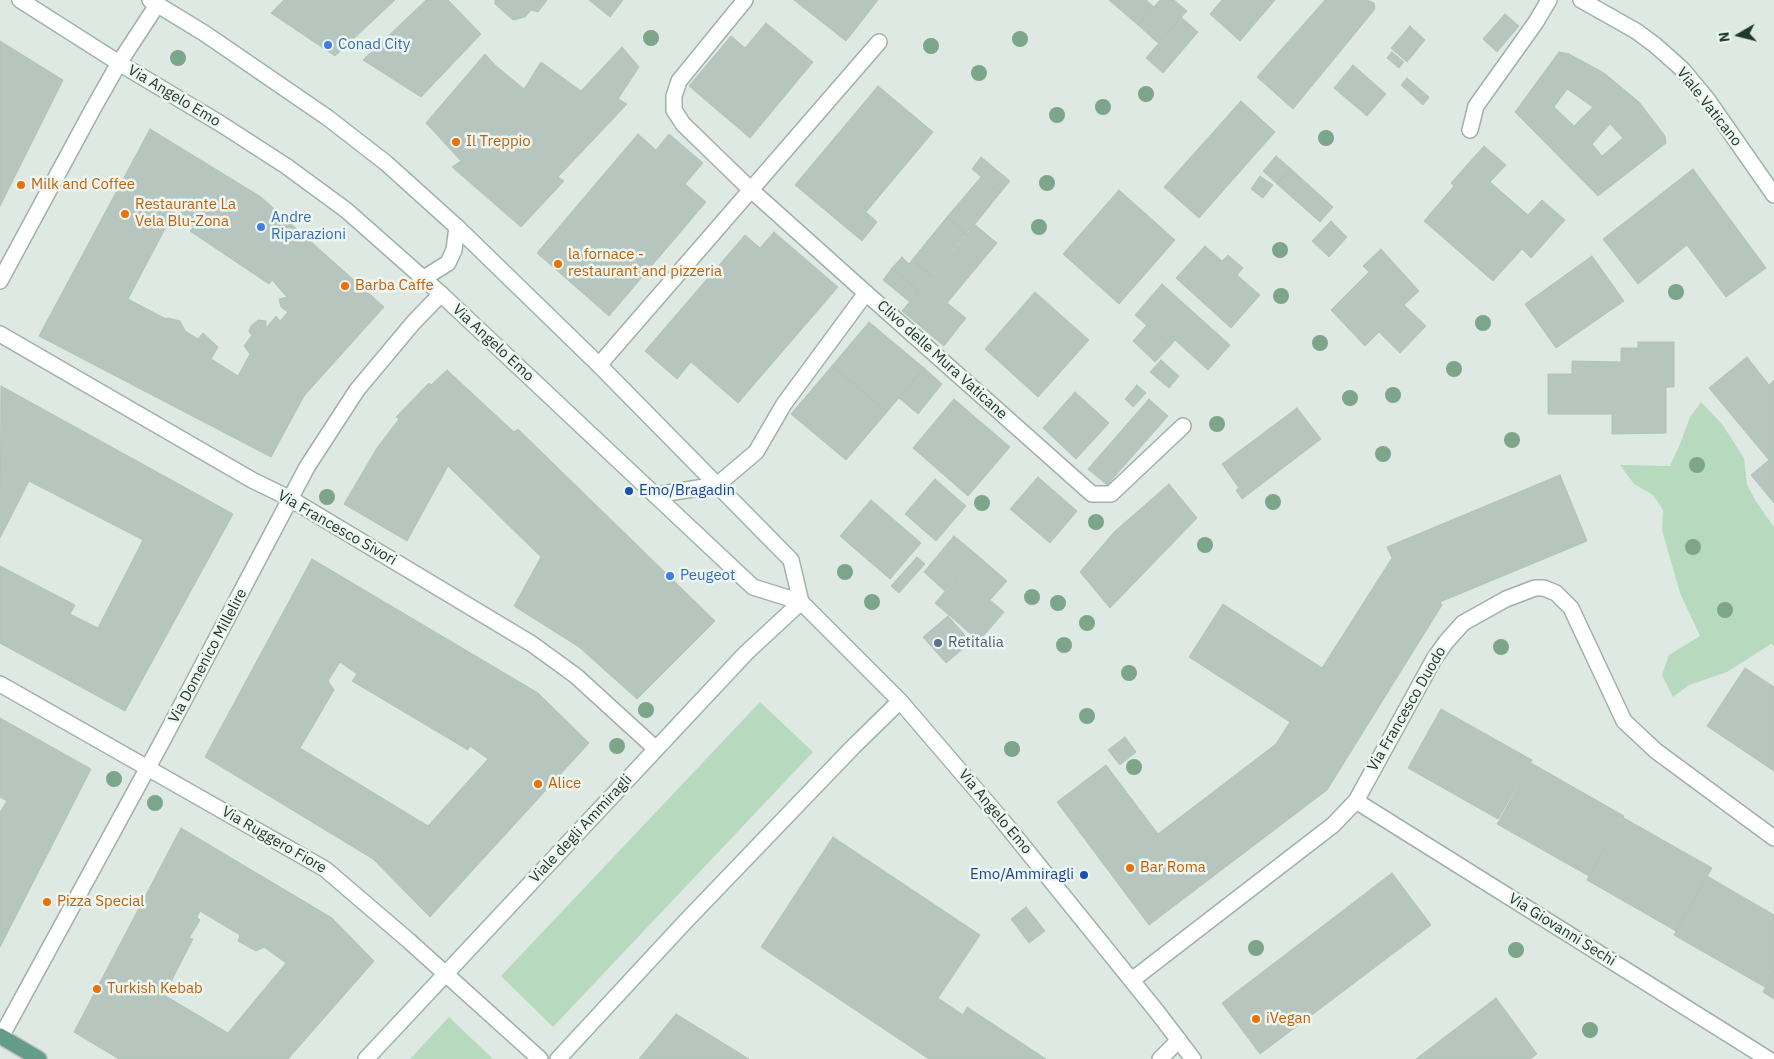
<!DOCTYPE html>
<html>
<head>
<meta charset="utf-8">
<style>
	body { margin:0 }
	#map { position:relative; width:1774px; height:1059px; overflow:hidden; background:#dee9e3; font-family:"IBM Plex Sans",sans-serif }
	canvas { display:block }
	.north { position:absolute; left:1714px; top:10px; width:50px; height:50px; -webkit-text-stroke:4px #eef6f1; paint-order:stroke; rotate:262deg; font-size:14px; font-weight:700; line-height:20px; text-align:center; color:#203830 }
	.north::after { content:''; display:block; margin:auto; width:18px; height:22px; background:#203830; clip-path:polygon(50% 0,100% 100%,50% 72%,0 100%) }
</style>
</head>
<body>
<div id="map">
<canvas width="1774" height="1059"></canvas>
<div class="north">N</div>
</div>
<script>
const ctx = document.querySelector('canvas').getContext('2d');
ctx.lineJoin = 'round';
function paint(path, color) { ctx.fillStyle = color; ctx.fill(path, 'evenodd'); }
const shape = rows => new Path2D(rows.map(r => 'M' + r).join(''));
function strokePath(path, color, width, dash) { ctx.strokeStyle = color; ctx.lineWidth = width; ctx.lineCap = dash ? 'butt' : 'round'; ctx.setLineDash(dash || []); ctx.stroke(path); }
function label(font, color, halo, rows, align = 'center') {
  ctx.font = font + ' "IBM Plex Sans",sans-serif'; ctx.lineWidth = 5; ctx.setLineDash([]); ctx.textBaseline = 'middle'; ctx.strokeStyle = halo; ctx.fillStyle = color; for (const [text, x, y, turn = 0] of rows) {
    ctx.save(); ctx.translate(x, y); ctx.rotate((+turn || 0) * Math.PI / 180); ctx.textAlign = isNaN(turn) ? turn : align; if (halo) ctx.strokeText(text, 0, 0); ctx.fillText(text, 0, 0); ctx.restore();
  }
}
const green = shape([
	[1701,402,1722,424,1744,458,1747,484,1755,500,1774,527,1774,646,1771,644,1727,672,1689,685,1673,697,1662,675,1669,655,1700,636,1680,593,1662,530,1663,510,1653,495,1634,484,1620,465,1670,466,1680,444,1690,417],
	[760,702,813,752,553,1027,501,976],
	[449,1017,493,1059,410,1059]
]);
const building = shape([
	[284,0,395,0,335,56,271,13,284,0],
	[426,0,448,0,481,34,421,97,363,60,426,0],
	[495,0,547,0,538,12,531,10,525,17,513,20,495,4,495,0],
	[589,0,623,0,610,17,589,0],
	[794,0,878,0,846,41,794,0],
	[1109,0,1146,0,1154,7,1138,25,1109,0],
	[1160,0,1174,0,1187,11,1158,43,1138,25,1160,0],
	[1222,0,1275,0,1240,41,1210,14,1222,0],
	[1325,0,1367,0,1374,3,1375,9,1293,109,1257,77,1325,0],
	[1505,14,1519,26,1497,52,1483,39,1505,14],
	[1181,17,1198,32,1163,73,1146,58,1181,17],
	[766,23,813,62,750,138,689,86,731,36,745,48,766,23],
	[1410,26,1425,40,1407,62,1391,48,1410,26],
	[0,41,63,80,0,206,0,41],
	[622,47,639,67,618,99,627,104,558,177,564,181,521,227,452,167,461,161,426,123,485,54,495,65,524,89,541,62,581,91,622,47],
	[1392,52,1404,62,1399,68,1387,58,1392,52],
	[1559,52,1569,54,1604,73,1639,102,1665,136,1666,143,1598,196,1515,112,1559,52],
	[1567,89,1593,107,1574,126,1554,107,1567,89],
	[1610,124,1623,138,1602,156,1592,144,1610,124],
	[1353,65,1386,94,1367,116,1334,88,1353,65],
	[1407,78,1429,97,1423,105,1401,85,1407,78],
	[878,86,933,132,866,212,877,222,862,241,795,185,878,86],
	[1241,101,1275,132,1199,218,1164,187,1241,101],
	[150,129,261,197,384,307,304,396,271,457,39,336,150,129],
	[176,208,181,211,182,218,194,227,190,231,269,284,272,280,287,297,279,299,281,307,288,312,280,321,276,316,266,328,266,321,258,320,251,326,249,332,252,335,244,346,250,354,238,376,211,359,218,347,203,333,198,339,185,331,180,321,168,318,166,319,128,299,176,208],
	[638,134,656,150,669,134,703,163,685,184,706,202,609,316,537,253,638,134],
	[1484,146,1506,165,1490,182,1528,215,1542,200,1565,220,1531,258,1522,249,1493,281,1424,221,1454,186,1451,183,1484,146],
	[1276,156,1291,169,1277,184,1263,171,1276,156],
	[981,157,1010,181,1000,193,972,169,981,157],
	[1291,169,1333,207,1320,222,1277,184,1291,169],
	[1693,169,1766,268,1726,297,1687,245,1638,284,1603,239,1693,169],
	[1260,176,1273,185,1263,198,1251,189,1260,176],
	[981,177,1000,193,967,234,947,217,981,177],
	[1119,190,1175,240,1119,304,1063,254,1119,190],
	[947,217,967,234,932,276,912,260,947,217],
	[1331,221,1347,237,1329,257,1312,241,1331,221],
	[974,224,997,243,947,303,966,318,944,346,902,311,974,224],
	[774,232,838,287,738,403,691,362,677,379,645,351,745,235,760,248,774,232],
	[1205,246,1222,261,1228,255,1243,268,1237,275,1260,295,1231,328,1176,278,1205,246],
	[1381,249,1419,291,1404,305,1426,326,1400,353,1379,332,1365,346,1331,310,1369,272,1363,266,1381,249],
	[1592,256,1624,301,1556,348,1525,304,1592,256],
	[902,257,909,264,912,260,932,276,919,291,892,268,902,257],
	[892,268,919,291,910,302,883,280,892,268],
	[1162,284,1230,345,1208,370,1175,340,1170,346,1135,315,1162,284],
	[1035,292,1089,340,1038,397,985,349,1035,292],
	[869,322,924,368,887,412,832,366,869,322],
	[1147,325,1170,346,1155,362,1133,341,1147,325],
	[1638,342,1674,342,1674,387,1666,387,1666,433,1612,434,1612,414,1548,414,1548,374,1572,374,1572,361,1621,362,1621,348,1638,348,1638,342],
	[1747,357,1769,385,1774,380,1774,503,1751,475,1769,460,1709,388,1747,357],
	[1161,360,1179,376,1169,388,1150,372,1161,360],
	[832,366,887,412,846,460,791,414,832,366],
	[924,368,942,384,918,414,899,398,924,368],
	[447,370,514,432,518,429,715,621,637,699,579,647,514,606,541,557,448,466,407,541,344,504,377,448,399,419,396,417,429,383,431,385,447,370],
	[1137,385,1146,393,1133,407,1125,399,1137,385],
	[1,386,233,514,125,711,0,643,0,566,75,605,70,614,98,628,143,540,29,481,0,538,1,386],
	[1075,392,1109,423,1076,459,1043,428,1075,392],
	[954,399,1010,447,968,496,913,448,954,399],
	[1149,399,1168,416,1107,485,1088,469,1149,399],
	[1297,408,1321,439,1242,499,1236,490,1239,488,1222,464,1297,408],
	[1560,475,1587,541,1440,602,1442,605,1327,790,1149,925,1057,802,1106,765,1158,834,1276,744,1290,722,1189,657,1223,604,1322,668,1392,558,1387,547,1560,475],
	[1038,477,1077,511,1050,543,1010,509,1038,477],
	[935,479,966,506,936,541,905,514,935,479],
	[1169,484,1197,518,1110,608,1080,572,1114,532,1169,484],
	[871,500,921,543,890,579,840,536,871,500],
	[954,536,977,555,946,592,924,572,954,536],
	[977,555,1007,581,990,600,1004,612,979,641,935,603,977,555],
	[917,557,925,564,899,593,891,586,917,557],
	[312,559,538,693,589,743,430,917,373,859,205,757,312,559],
	[340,662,357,674,352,681,468,750,470,746,488,759,428,826,300,748,334,690,328,681,340,662],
	[948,616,971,642,946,663,923,637,948,616],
	[1745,668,1774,687,1774,771,1707,726,1745,668],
	[1441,709,1532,760,1498,819,1408,768,1441,709],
	[0,718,91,769,0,947,0,812,7,801,0,797,0,718],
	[1125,737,1136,752,1120,765,1108,750,1125,737],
	[1531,763,1624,816,1589,876,1497,824,1531,763],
	[1622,817,1712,868,1676,931,1587,880,1622,817],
	[181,828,332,918,374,961,288,1059,119,1059,74,1032,181,828],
	[200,911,240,935,238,941,256,951,264,947,286,963,228,1033,164,995,193,939,189,938,200,920,197,917,200,911],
	[833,837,980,935,938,998,963,1015,967,1007,1046,1059,929,1059,761,947,833,837],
	[1392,873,1431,925,1260,1054,1222,1003,1392,873],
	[1707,876,1774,915,1774,971,1765,987,1674,935,1707,876],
	[1026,907,1045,931,1029,943,1011,919,1026,907],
	[1774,971,1774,999,1763,992,1774,971],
	[1496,998,1537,1054,1530,1059,1416,1059,1496,998],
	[676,1014,749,1059,639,1059,676,1014]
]);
const lane = shape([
	[745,0,679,81,674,96,674,110,683,124,750,189,866,293],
	[424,278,448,263,454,250,457,227],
	[599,365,879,42],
	[1160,1059,1179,1040]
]);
const street = shape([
	[1470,130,1476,106,1536,22,1549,0],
	[0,281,94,107,119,63,157,5],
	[0,334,252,480,289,498,532,644,576,676,656,749],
	[655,495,717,485,756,452,784,404,866,293,1092,494,1111,494,1183,426],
	[0,684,325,869,408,940,540,1059],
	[1356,801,1768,1059],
	[1132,980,1333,825,1356,801,1434,659,1446,642,1463,623,1506,599,1535,588,1544,588,1556,593,1571,608,1624,721,1656,751,1774,838],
	[1,1037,164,738,307,467,357,390,413,323,441,294]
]);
const secondary = shape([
	[20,0,119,63,221,124,286,166,346,210,441,294,753,587,801,602,900,701,1002,820,1158,1013,1193,1059],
	[150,0,204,33,328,118,386,163,457,227,599,365,791,560,801,602],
	[1581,0,1636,31,1655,45,1682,69,1707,99,1774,195],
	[366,1059,746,653,801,602],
	[558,1059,685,922,853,747,900,701]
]);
const primary = shape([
	[0,1036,39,1059]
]);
const trees = [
	[651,38],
	[1020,39],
	[931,46],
	[178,58],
	[979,73],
	[1146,94],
	[1103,107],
	[1057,115],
	[1326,138],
	[1047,183],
	[1039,227],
	[1280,250],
	[1676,292],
	[1281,296],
	[1483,323],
	[1320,343],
	[1454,369],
	[1393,395],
	[1350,398],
	[1217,424],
	[1512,440],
	[1383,454],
	[1697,465],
	[327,497],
	[1273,502],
	[982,503],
	[1096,522],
	[1205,545],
	[1693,547],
	[845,572],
	[1032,597],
	[872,602],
	[1058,603],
	[1725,610],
	[1087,623],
	[1064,645],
	[1501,647],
	[1129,673],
	[646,710],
	[1087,716],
	[617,746],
	[1012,749],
	[1134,767],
	[114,779],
	[155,803],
	[1256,948],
	[1516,950],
	[1590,1030]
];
const markers = [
	[328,45,5,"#3f7fe0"],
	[456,142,5,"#e8710a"],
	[21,185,5,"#e8710a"],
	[125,214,5,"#e8710a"],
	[261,227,5,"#3f7fe0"],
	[558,264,5,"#e8710a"],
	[345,286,5,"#e8710a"],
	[629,491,5,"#1a4fb4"],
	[670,576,5,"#3f7fe0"],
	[938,643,5,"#5c6f8a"],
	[538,784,5,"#e8710a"],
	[1130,868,5,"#e8710a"],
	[1084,875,5,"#1a4fb4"],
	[47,902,5,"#e8710a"],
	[97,989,5,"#e8710a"],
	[1256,1019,5,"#e8710a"]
];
const shopNames = [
	["Conad City",338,45],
	["Andre",271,218],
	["Riparazioni",271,235],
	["Peugeot",680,576]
];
const streetNames = [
	["Via Angelo Emo",174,96,31],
	["Viale Vaticano",1709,107,52],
	["Via Angelo Emo",493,343,43],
	["Clivo delle Mura Vaticane",942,360,42],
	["Via Francesco Sivori",337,528,30],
	["Via Domenico Millelire",208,656,-62],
	["Via Francesco Duodo",1407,709,-60],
	["Via Angelo Emo",995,812,50],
	["Viale degli Ammiragli",581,829,-47],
	["Via Ruggero Fiore",274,840,30],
	["Via Giovanni Sechi",1562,930,32]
];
const foodNames = [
	["Il Treppio",466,142],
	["Milk and Coffee",31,185],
	["Restaurante La",135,205],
	["Vela Blu-Zona",135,222],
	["la fornace -",568,255],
	["restaurant and pizzeria",568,272],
	["Barba Caffe",355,286],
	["Alice",548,784],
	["Bar Roma",1140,868],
	["Pizza Special",57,902],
	["Turkish Kebab",107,989],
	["iVegan",1266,1019]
];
const transitNames = [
	["Emo/Bragadin",639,491],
	["Emo/Ammiragli",1074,875,"right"]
];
const serviceNames = [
	["Retitalia",948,643]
];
paint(green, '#b7dabe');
paint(building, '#b6c6bf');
strokePath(building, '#b0c2ba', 1);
strokePath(lane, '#a1b0aa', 18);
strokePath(street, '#a1b0aa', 18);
strokePath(secondary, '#9db4aa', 18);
strokePath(primary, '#bcc3c1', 18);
strokePath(lane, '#fff', 15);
strokePath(street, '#fff', 15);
strokePath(secondary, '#fff', 15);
strokePath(primary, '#639d8a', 15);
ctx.fillStyle = '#7ca589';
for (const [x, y] of trees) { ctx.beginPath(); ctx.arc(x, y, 8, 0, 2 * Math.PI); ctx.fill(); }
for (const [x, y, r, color] of markers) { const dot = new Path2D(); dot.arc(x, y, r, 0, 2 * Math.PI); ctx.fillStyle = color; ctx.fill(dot); strokePath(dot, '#eef6f1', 2); }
label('15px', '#366cbe', '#eef6f1', shopNames, 'left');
label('15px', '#203830', '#eef6f1', streetNames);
label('15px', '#c56008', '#eef6f1', foodNames, 'left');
label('15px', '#164399', '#eef6f1', transitNames, 'left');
label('15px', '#4e5e75', '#eef6f1', serviceNames, 'left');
</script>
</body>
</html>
